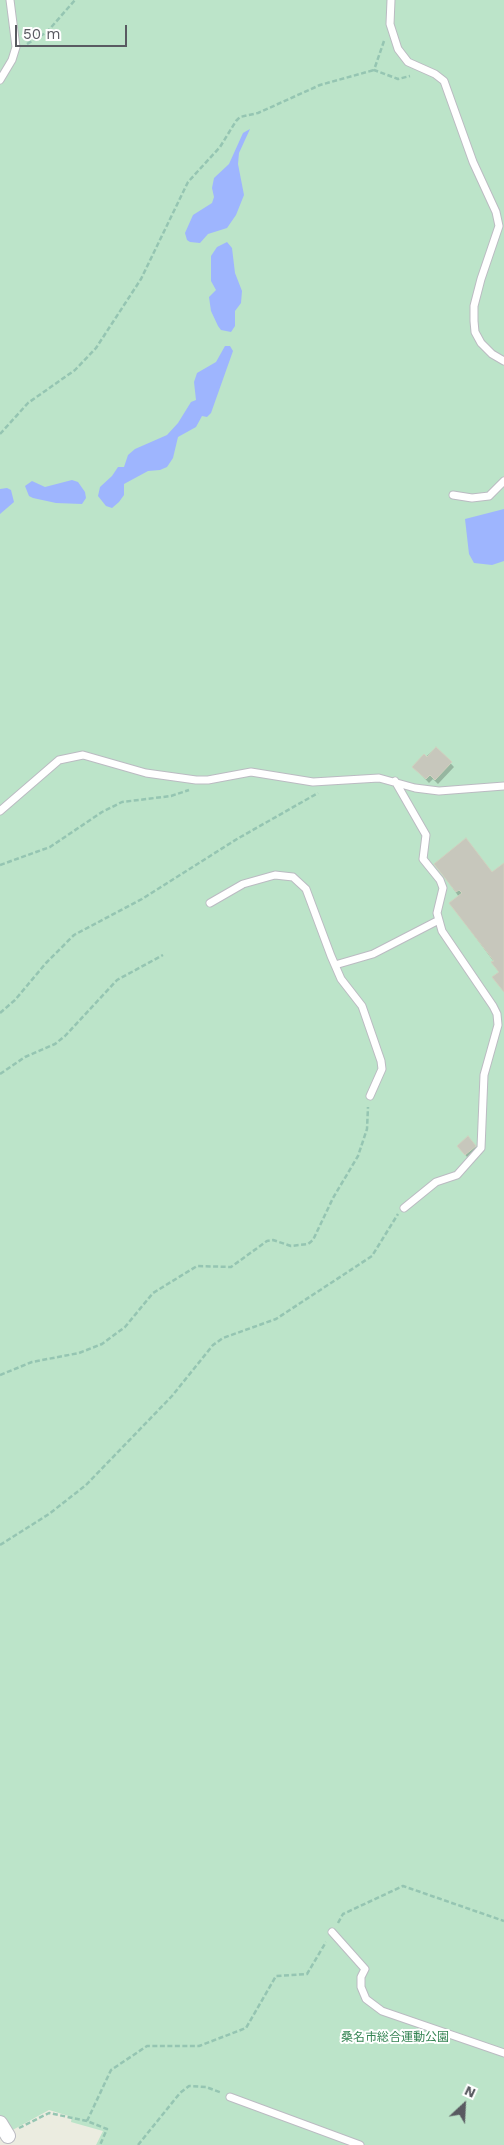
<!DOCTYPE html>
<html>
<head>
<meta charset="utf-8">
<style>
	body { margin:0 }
	#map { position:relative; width:504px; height:2145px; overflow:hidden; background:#ebece0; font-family:"Work Sans",sans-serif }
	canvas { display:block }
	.north { position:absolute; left:439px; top:2080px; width:50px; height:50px; -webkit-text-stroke:4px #fff; paint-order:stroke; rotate:25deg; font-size:14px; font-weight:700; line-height:20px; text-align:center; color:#595a61 }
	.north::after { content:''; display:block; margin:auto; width:18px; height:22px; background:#595a61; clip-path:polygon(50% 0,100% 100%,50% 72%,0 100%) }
	.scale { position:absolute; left:15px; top:25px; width:112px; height:22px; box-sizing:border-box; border:2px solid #595a61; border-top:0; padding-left:6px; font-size:15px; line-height:18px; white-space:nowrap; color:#595a61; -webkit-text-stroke:4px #fff; paint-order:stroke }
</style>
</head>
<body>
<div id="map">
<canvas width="504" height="2145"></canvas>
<div class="north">N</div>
<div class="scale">50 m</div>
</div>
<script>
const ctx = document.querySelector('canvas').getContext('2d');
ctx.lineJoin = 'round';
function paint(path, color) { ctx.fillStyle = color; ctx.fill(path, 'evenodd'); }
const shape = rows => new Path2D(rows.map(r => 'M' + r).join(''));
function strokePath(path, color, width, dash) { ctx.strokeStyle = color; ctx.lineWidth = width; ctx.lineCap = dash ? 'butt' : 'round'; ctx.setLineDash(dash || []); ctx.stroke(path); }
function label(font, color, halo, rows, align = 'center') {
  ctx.font = font + ' "Work Sans","Noto Sans JP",sans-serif'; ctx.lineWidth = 4; ctx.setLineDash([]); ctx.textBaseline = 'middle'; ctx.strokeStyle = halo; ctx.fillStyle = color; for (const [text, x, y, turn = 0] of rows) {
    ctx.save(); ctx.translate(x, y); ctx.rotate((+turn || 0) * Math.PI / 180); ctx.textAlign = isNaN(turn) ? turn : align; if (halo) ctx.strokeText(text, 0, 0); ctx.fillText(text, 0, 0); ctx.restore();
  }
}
const green = shape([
	[0,0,504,0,504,2145,96,2145,103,2131,71,2122,72,2117,49,2110,9,2132,0,2117]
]);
const water = shape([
	[250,129,239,153,238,164,244,195,236,215,227,228,208,234,200,243,190,242,187,240,185,233,193,215,212,203,214,197,212,188,214,178,229,164,243,133],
	[227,242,232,248,235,273,242,291,241,303,235,311,235,326,231,332,221,330,218,326,211,311,209,297,216,290,211,281,211,256,217,247],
	[225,346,230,346,233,351,211,413,207,417,202,416,196,427,178,437,173,458,167,467,160,470,148,471,124,484,124,495,119,502,112,508,106,506,98,496,100,487,112,476,118,467,124,467,128,455,135,449,167,435,178,423,191,402,196,400,194,382,197,373,216,362],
	[72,480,78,482,85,492,86,498,82,504,56,503,33,498,29,496,25,486,32,481,45,487],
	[7,488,11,490,14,502,0,514,0,489],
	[504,509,504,561,492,565,474,563,469,554,465,519]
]);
const shadow = shape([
	[436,748,454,767,438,784,433,779,429,783,414,767],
	[436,864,492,874,504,864,504,992,494,977,499,973,494,962,450,903,459,897],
	[475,1146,476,1148,467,1157,460,1148]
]);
const building = shape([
	[436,747,452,762,435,780,430,775,426,779,412,767,424,754,427,757,436,747],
	[466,838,492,872,504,863,504,992,492,977,499,972,491,962,494,961,449,903,462,893,459,890,456,892,434,864,466,838],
	[468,1136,476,1146,465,1155,457,1146,468,1136]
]);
const path = shape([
	[384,41,374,70,398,79,410,76],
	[27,44,47,32,75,0],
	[0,434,28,403,75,370,96,348,141,279,188,182,220,147,236,121,240,117,258,113,320,85,374,70],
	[0,865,50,847,102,812,122,802,171,796,189,790],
	[0,1013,15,1000,46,963,74,935,142,899,237,839,318,793],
	[0,1074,25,1057,55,1044,65,1036,117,980,163,955],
	[0,1375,32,1362,79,1353,102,1344,125,1327,153,1293,197,1266,231,1267,267,1241,273,1240,291,1246,308,1244,313,1240,333,1198,358,1156,367,1129,368,1107],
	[0,1545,49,1514,86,1485,172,1396,213,1345,223,1338,276,1319,372,1256,398,1214],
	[338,1923,343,1914,403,1886,504,1921],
	[87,2121,111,2070,147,2046,199,2046,246,2028,276,1976,307,1974,326,1942],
	[19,2128,49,2113,87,2121,107,2129,100,2145],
	[138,2145,180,2093,189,2086,206,2087,222,2093]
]);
const service = shape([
	[391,0,390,24,398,49,408,62,435,74,444,81,473,162,496,212,499,226,481,279,474,306,474,321,475,332,481,343,492,354,504,361],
	[0,80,12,60,16,47,10,0],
	[453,495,472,498,489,496,504,481],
	[395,781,426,835,423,859,440,880,443,888,437,913,442,931,493,1006,497,1014,498,1025,484,1075,481,1148,457,1175,436,1182,404,1208],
	[0,811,59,760,83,755,146,773,196,780,208,780,251,772,313,782,379,778,415,788,439,791,504,786],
	[210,903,243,884,275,875,293,877,306,889,331,956,341,979,362,1006,381,1061,382,1069,370,1096],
	[335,965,373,954,437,921],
	[332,1932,365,1969,361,1977,361,1987,366,1999,382,2011,504,2053],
	[230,2097,360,2145]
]);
const minor = shape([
	[0,2123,8,2136]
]);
const parkNames = [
	["桑名市総合運動公園",395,2037]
];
paint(green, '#bce4c9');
paint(water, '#9eb5fe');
paint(shadow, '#0003');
paint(building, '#c7c7bc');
strokePath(building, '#d0d1bf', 1);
strokePath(service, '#bbbbc2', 9);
strokePath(minor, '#bbbbc2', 16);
strokePath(path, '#95c5b2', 2.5, [5, 2.5]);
strokePath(service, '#fff', 7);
strokePath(minor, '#fff', 14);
label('12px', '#358453', '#fff', parkNames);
</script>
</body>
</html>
